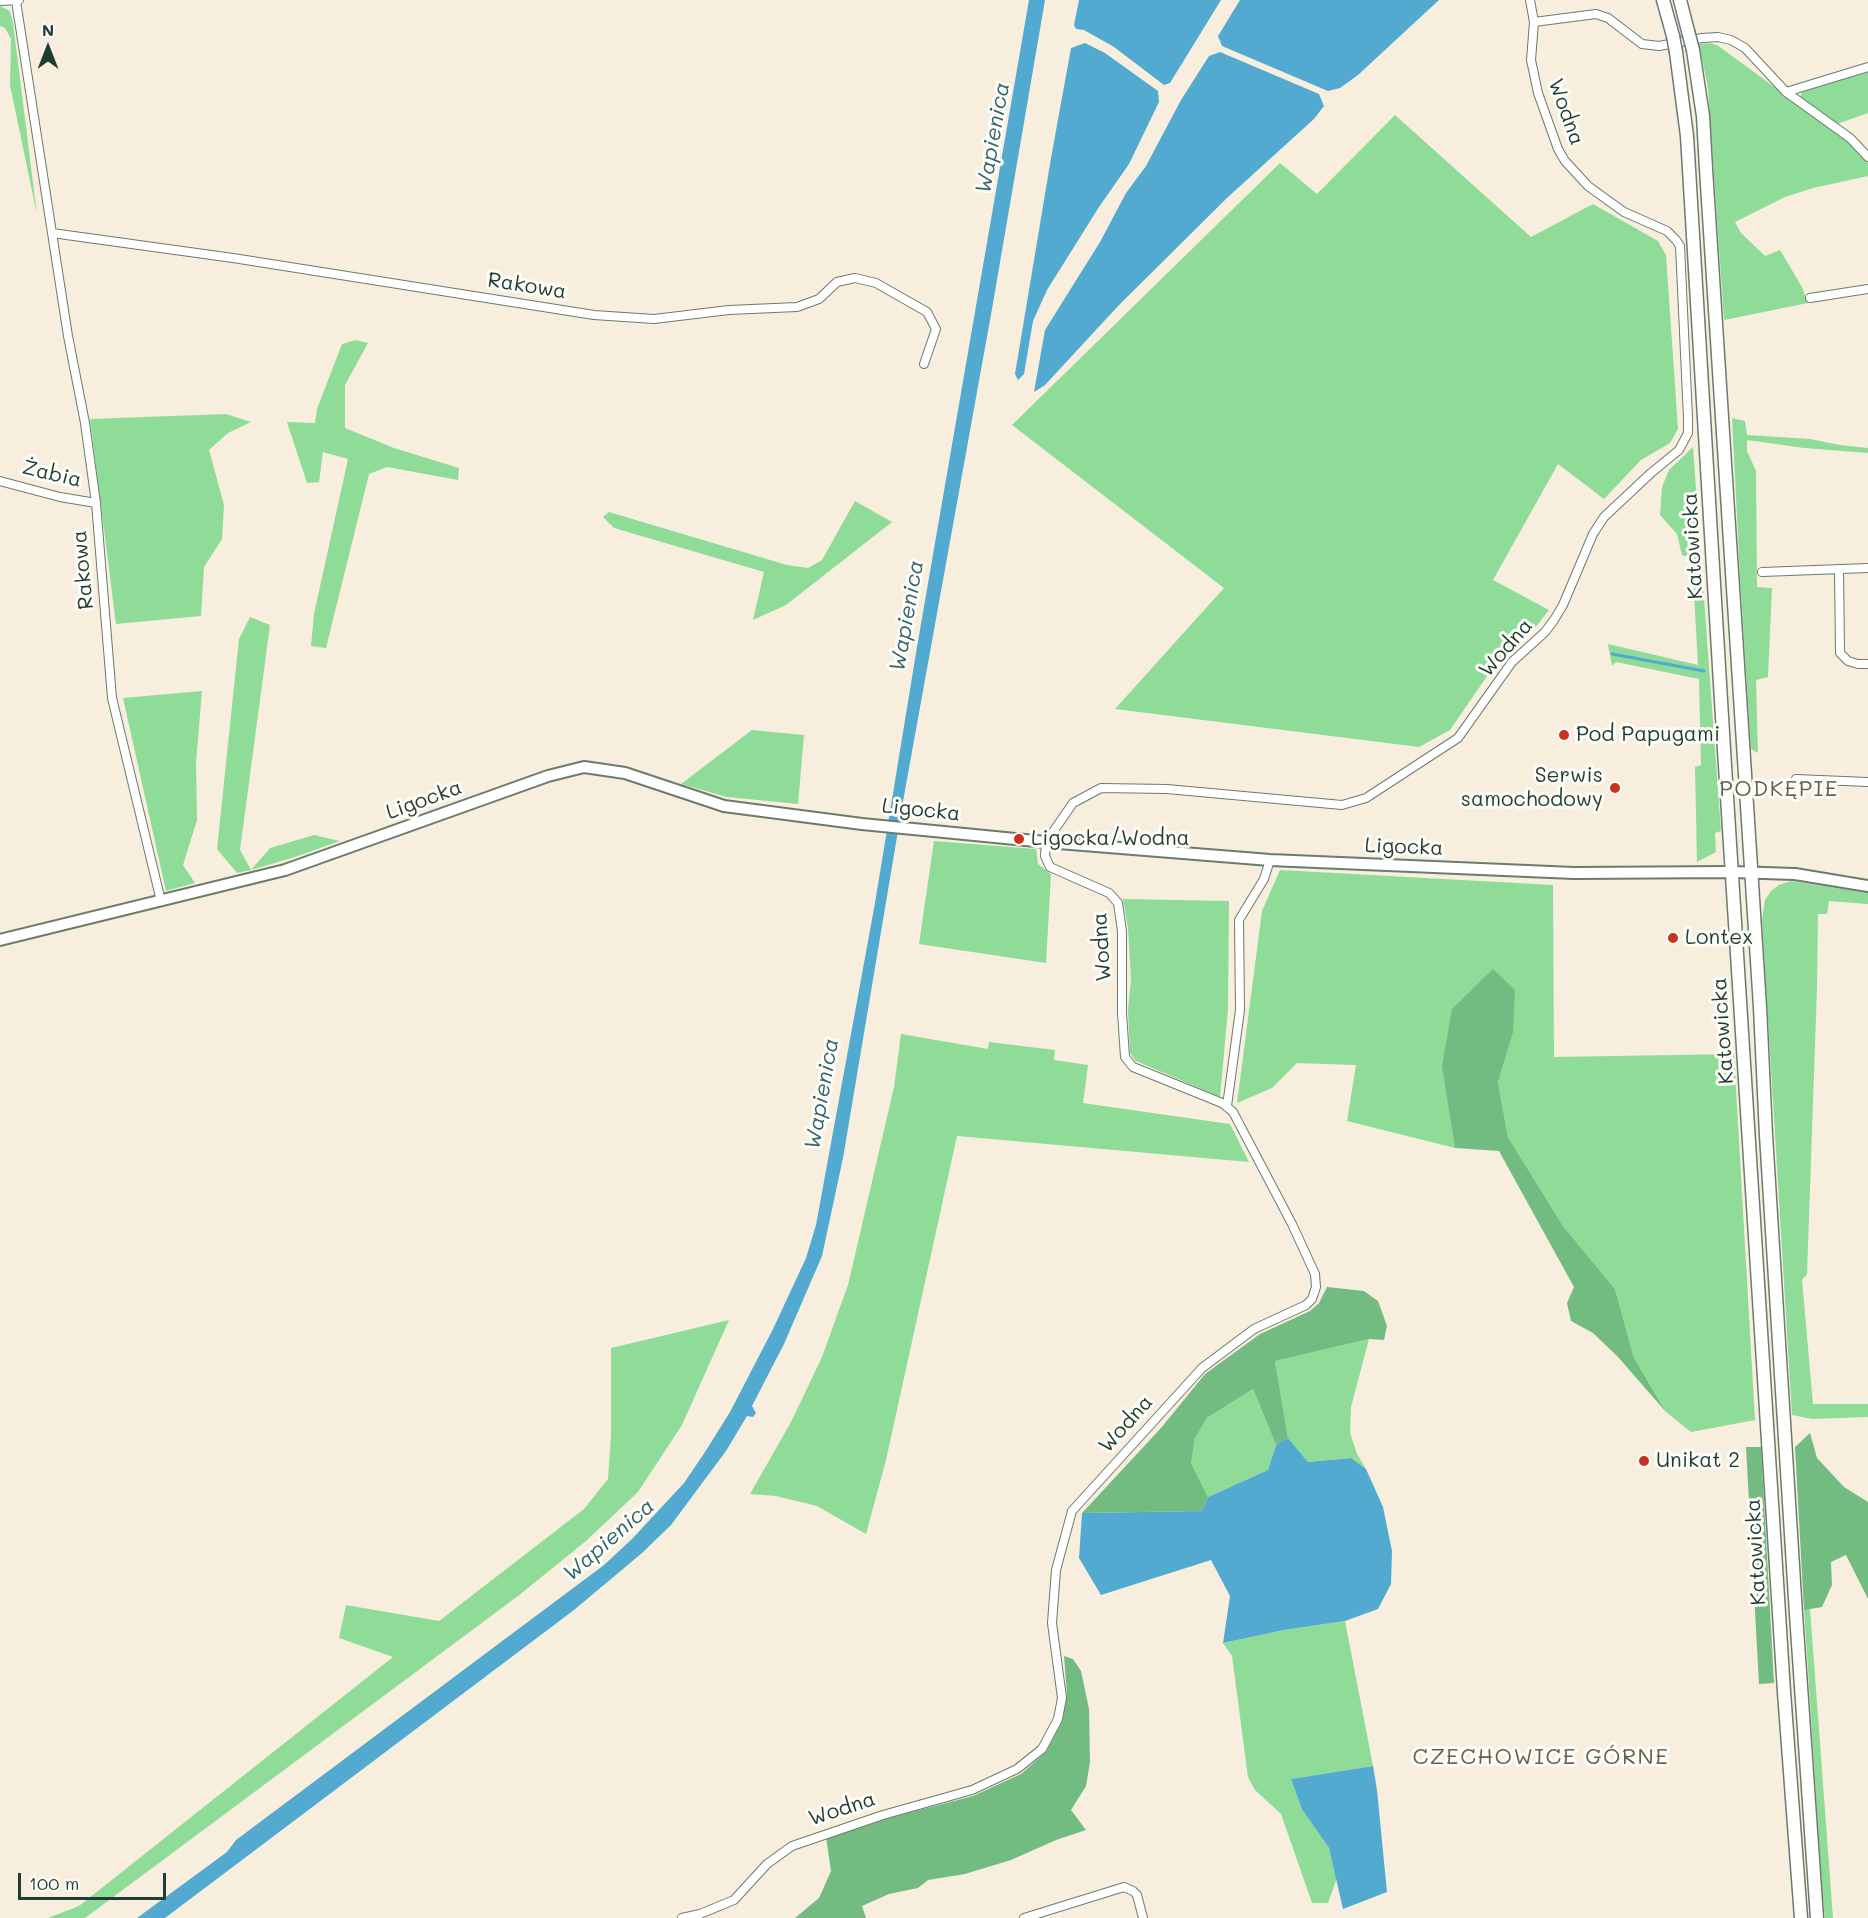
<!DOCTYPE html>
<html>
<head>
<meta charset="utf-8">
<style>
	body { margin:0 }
	#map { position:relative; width:1868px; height:1918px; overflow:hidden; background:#f7eedd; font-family:Mali,sans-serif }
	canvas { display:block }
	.north { position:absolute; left:18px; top:18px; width:60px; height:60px; -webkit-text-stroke:4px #fdfcf7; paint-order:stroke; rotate:0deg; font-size:16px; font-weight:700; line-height:24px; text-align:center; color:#1f3d34 }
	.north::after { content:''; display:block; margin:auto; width:21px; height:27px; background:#1f3d34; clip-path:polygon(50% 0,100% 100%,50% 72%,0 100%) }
	.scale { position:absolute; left:18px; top:1873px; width:148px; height:27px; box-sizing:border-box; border:3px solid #1f3d34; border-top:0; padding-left:8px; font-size:18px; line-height:21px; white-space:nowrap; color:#1f3d34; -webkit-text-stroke:4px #fdfcf7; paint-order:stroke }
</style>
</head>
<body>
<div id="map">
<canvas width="1868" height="1918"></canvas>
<div class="north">N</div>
<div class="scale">100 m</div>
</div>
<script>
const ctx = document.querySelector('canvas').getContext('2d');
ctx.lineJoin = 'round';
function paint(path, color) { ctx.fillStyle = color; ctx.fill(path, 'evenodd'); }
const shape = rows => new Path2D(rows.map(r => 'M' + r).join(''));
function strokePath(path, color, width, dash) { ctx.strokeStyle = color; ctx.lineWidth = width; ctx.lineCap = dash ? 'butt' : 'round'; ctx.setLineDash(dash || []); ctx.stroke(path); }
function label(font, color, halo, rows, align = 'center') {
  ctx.font = font + ' Mali,sans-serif'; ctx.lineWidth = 6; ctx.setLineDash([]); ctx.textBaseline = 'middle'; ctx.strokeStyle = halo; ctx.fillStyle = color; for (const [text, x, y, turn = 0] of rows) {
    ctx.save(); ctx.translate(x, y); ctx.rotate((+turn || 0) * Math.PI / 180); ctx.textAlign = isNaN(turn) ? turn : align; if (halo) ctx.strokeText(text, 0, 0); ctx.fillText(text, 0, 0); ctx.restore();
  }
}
const green = shape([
	[0,6,10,11,13,23,37,215,10,85,11,39,5,28,0,26],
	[1710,43,1717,45,1847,140,1858,150,1868,163,1868,176,1813,188,1785,197,1735,222,1741,233,1765,256,1780,250,1802,287,1808,303,1724,320,1708,88,1699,44],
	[1868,70,1868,113,1837,124,1800,98,1802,91],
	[1395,115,1531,237,1593,204,1658,241,1666,255,1678,429,1670,443,1641,460,1604,499,1558,464,1493,580,1549,610,1531,633,1503,653,1450,730,1419,747,1115,709,1224,588,1012,425,1280,163,1317,194],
	[356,340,368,343,345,385,345,428,394,448,459,468,458,480,387,467,369,474,326,648,311,646,314,614,348,459,323,452,319,482,307,483,287,422,315,423,317,409,342,344],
	[226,414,251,422,228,433,209,450,224,505,222,539,204,567,201,616,116,624,90,419],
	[1732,418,1745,421,1747,435,1810,439,1840,445,1868,448,1868,453,1804,448,1747,440,1747,451,1756,471,1757,587,1772,588,1768,677,1756,680,1758,753,1751,749,1740,576],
	[1693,447,1721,831,1715,833,1716,852,1697,862,1695,767,1701,765,1699,679,1616,662,1612,666,1608,644,1698,665,1692,558,1682,555,1677,534,1660,515,1662,487,1669,470],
	[855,501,892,522,786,605,753,620,764,572,614,528,603,517,609,512,787,565,808,568,822,560],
	[250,617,270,625,240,850,251,870,270,848,314,835,340,841,295,857,251,870,237,873,217,849,239,639],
	[202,691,196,762,197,820,183,865,195,883,166,891,123,698],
	[752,730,804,735,798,804,727,797,681,784],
	[934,841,1036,849,1038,864,1051,874,1046,963,919,944],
	[1280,870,1553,885,1554,1057,1734,1054,1755,1420,1691,1432,1666,1412,1634,1358,1615,1289,1563,1226,1508,1137,1498,1082,1513,1033,1450,1113,1455,1148,1347,1121,1356,1065,1297,1063,1272,1088,1237,1103,1262,911],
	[1791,881,1868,893,1868,904,1829,901,1827,914,1818,914,1817,988,1807,1274,1802,1280,1813,1404,1868,1404,1868,1417,1812,1419,1792,1415,1762,920,1765,900,1771,891,1779,885],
	[1123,899,1229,901,1228,1009,1220,1097,1136,1061,1130,1053,1128,1010,1131,980,1128,928],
	[901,1034,988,1049,989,1042,1055,1050,1054,1060,1088,1065,1083,1103,1230,1124,1249,1162,957,1136,886,1460,866,1534,817,1506,776,1496,750,1494,791,1422,822,1357,848,1285,894,1087],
	[729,1320,682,1425,638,1492,586,1541,518,1596,85,1918,48,1918,79,1906,393,1657,339,1638,346,1605,439,1621,584,1509,608,1479,611,1436,611,1348],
	[1369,1339,1351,1407,1350,1433,1357,1454,1366,1469,1350,1458,1308,1462,1288,1438,1275,1361],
	[1253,1389,1276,1445,1268,1470,1208,1497,1191,1463,1195,1438,1207,1418],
	[1804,1608,1810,1609,1833,1918,1825,1918,1822,1888],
	[1345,1621,1373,1766,1291,1779,1302,1808,1329,1848,1337,1878,1328,1903,1312,1903,1281,1814,1255,1790,1248,1777,1232,1656,1223,1643,1284,1630]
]);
const forest = shape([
	[1493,969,1515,990,1513,1033,1498,1082,1508,1137,1563,1226,1615,1289,1634,1358,1666,1412,1618,1357,1593,1333,1571,1321,1567,1303,1574,1287,1499,1151,1455,1148,1442,1066,1452,1009],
	[1327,1287,1364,1291,1378,1301,1387,1326,1384,1340,1369,1339,1275,1361,1288,1438,1276,1445,1253,1389,1207,1418,1195,1438,1191,1463,1208,1497,1201,1511,1082,1513,1161,1428,1205,1374,1260,1334,1310,1311,1319,1303],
	[1810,1433,1817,1458,1844,1487,1868,1502,1868,1599,1846,1555,1831,1562,1832,1585,1822,1607,1804,1610,1795,1447],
	[1746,1447,1761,1447,1774,1683,1759,1684],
	[1064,1656,1073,1659,1081,1671,1089,1709,1090,1762,1086,1786,1071,1810,1086,1830,1056,1840,1011,1860,965,1874,928,1880,918,1888,889,1894,862,1906,866,1918,795,1918,819,1898,831,1871,826,1837,896,1816,973,1796,1021,1774,1046,1752,1062,1722,1067,1695]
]);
const water = shape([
	[1029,0,1045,0,992,309,902,807,843,1158,822,1256,784,1344,752,1406,756,1413,753,1417,747,1416,726,1451,671,1525,642,1553,574,1610,165,1918,137,1918,227,1852,236,1840,604,1565,632,1539,684,1483,705,1452,730,1412,773,1329,806,1258,816,1225,875,903,917,647],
	[1079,0,1221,0,1170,83,1164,85,1114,47,1084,30,1076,29,1074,25],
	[1240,0,1439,0,1358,75,1340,88,1328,91,1222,46,1218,36],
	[1085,43,1105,53,1158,91,1159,102,1129,164,1099,207,1047,290,1033,321,1024,374,1018,380,1015,374,1051,158,1071,48],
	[1220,52,1319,94,1324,106,1314,119,1228,197,1119,305,1045,385,1034,392,1045,330,1100,242,1126,193,1146,166,1181,100,1209,56],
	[1288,1438,1308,1462,1351,1458,1366,1469,1383,1507,1392,1551,1391,1584,1378,1609,1345,1621,1284,1630,1223,1643,1230,1596,1211,1560,1101,1595,1079,1558,1082,1513,1201,1511,1208,1497,1268,1470,1276,1445],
	[1373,1766,1377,1790,1387,1892,1343,1909,1329,1848,1302,1809,1291,1779]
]);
const stream = shape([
	[1612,654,1704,671]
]);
const street = shape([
	[0,1,19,0],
	[16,1,68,336,85,423,96,503,112,698,161,901],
	[1534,22,1596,14,1608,18,1642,44,1659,46,1702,38,1718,37,1731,40,1745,48,1786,92,1850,138,1868,157],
	[1786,92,1868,67],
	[52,233,233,258,594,315,654,319,729,310,797,307,819,299,837,282,855,278,876,283,927,312,936,329,924,364],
	[1810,298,1868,289],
	[0,481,60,497,96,503],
	[1839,569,1840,653,1848,661,1858,664,1868,664],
	[1762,572,1868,568],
	[1796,779,1868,782],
	[1227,1106,1240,1010,1239,920,1264,879,1270,860],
	[682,1918,700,1914,734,1900,767,1864,792,1846,883,1815,972,1790,1017,1769,1042,1749,1058,1719,1062,1698,1052,1623,1056,1570,1072,1511,1202,1368,1254,1329,1306,1305,1312,1299,1316,1287,1315,1274,1292,1224,1233,1112,1222,1103,1133,1067,1125,1057,1122,1013,1122,931,1118,903,1109,893,1050,867,1045,856,1046,842,1073,803,1101,788,1167,789,1342,805,1366,798,1458,738,1512,662,1545,632,1554,620,1563,605,1593,534,1604,517,1651,473,1679,450,1688,433,1688,418,1680,246,1676,240,1667,231,1624,212,1588,186,1565,161,1558,149,1538,93,1531,60,1534,22,1530,0],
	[1024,1918,1124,1887,1133,1891,1137,1895,1143,1918]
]);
const secondary = shape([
	[0,940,285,870,548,776,584,767,625,773,724,806,862,824,1046,842,1270,860,1574,873,1732,872,1795,874,1868,886]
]);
const primary = shape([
	[1663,0,1673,36],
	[1680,0,1688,31],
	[1693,50,1703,116,1706,169,1760,1007,1766,1135,1796,1614,1817,1918],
	[1676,52,1687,136,1724,750,1784,1692,1801,1918]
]);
const primaryBridge = shape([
	[1688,31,1693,50],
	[1673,36,1676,52]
]);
const markers = [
	[1564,735,6,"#c8321e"],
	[1615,788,6,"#c8321e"],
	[1019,839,6,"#c8321e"],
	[1673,938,6,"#c8321e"],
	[1644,1461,6,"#c8321e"]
];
const streetNames = [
	["Wodna",1566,112,70],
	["Rakowa",527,286,9],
	["Żabia",52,474,13],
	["Katowicka",1693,546,-93],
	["Rakowa",83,570,-95],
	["Wodna",1506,648,-49],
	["Ligocka",424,800,-20],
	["Ligocka",921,810,6],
	["Ligocka",1404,847,2],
	["Wodna",1102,947,-94],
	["Katowicka",1723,1031,-94],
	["Wodna",1126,1424,-48],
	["Katowicka",1756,1552,-93],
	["Wodna",842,1809,-18]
];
const poiNames = [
	["Pod Papugami",1576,735],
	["Serwis",1603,776,"right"],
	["samochodowy",1603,800,"right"],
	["Ligocka/Wodna",1031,839],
	["Lontex",1685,938],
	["Unikat 2",1656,1461]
];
const waterNames = [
	["Wapienica",993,138,-80],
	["Wapienica",907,616,-80],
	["Wapienica",822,1094,-80],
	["Wapienica",609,1540,-41]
];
const neighbourhoodNames = [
	["PODKĘPIE",1779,789],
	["CZECHOWICE GÓRNE",1541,1757]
];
paint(green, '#8fdc99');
paint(forest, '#73bc81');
paint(water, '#53aad0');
strokePath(stream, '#53aad0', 3);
strokePath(street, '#6b7b6f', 10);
strokePath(secondary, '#6b7b6f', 14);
strokePath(primary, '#6b7b6f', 15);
strokePath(street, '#fff', 8);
strokePath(secondary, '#fff', 10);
strokePath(primary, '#fff', 12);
strokePath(primaryBridge, '#6b7b6f', 15, []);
strokePath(primaryBridge, '#fff', 12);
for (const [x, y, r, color] of markers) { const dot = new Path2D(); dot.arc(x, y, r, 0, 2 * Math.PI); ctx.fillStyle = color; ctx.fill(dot); strokePath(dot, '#fdfcf7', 2); }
label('21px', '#1f3d34', '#fdfcf7', streetNames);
label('21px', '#1f3d34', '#fdfcf7', poiNames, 'left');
label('italic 22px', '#31636b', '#fdfcf7', waterNames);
ctx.letterSpacing = '1.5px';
label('22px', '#60644d', '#fdfcf7', neighbourhoodNames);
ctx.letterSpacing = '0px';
</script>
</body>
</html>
